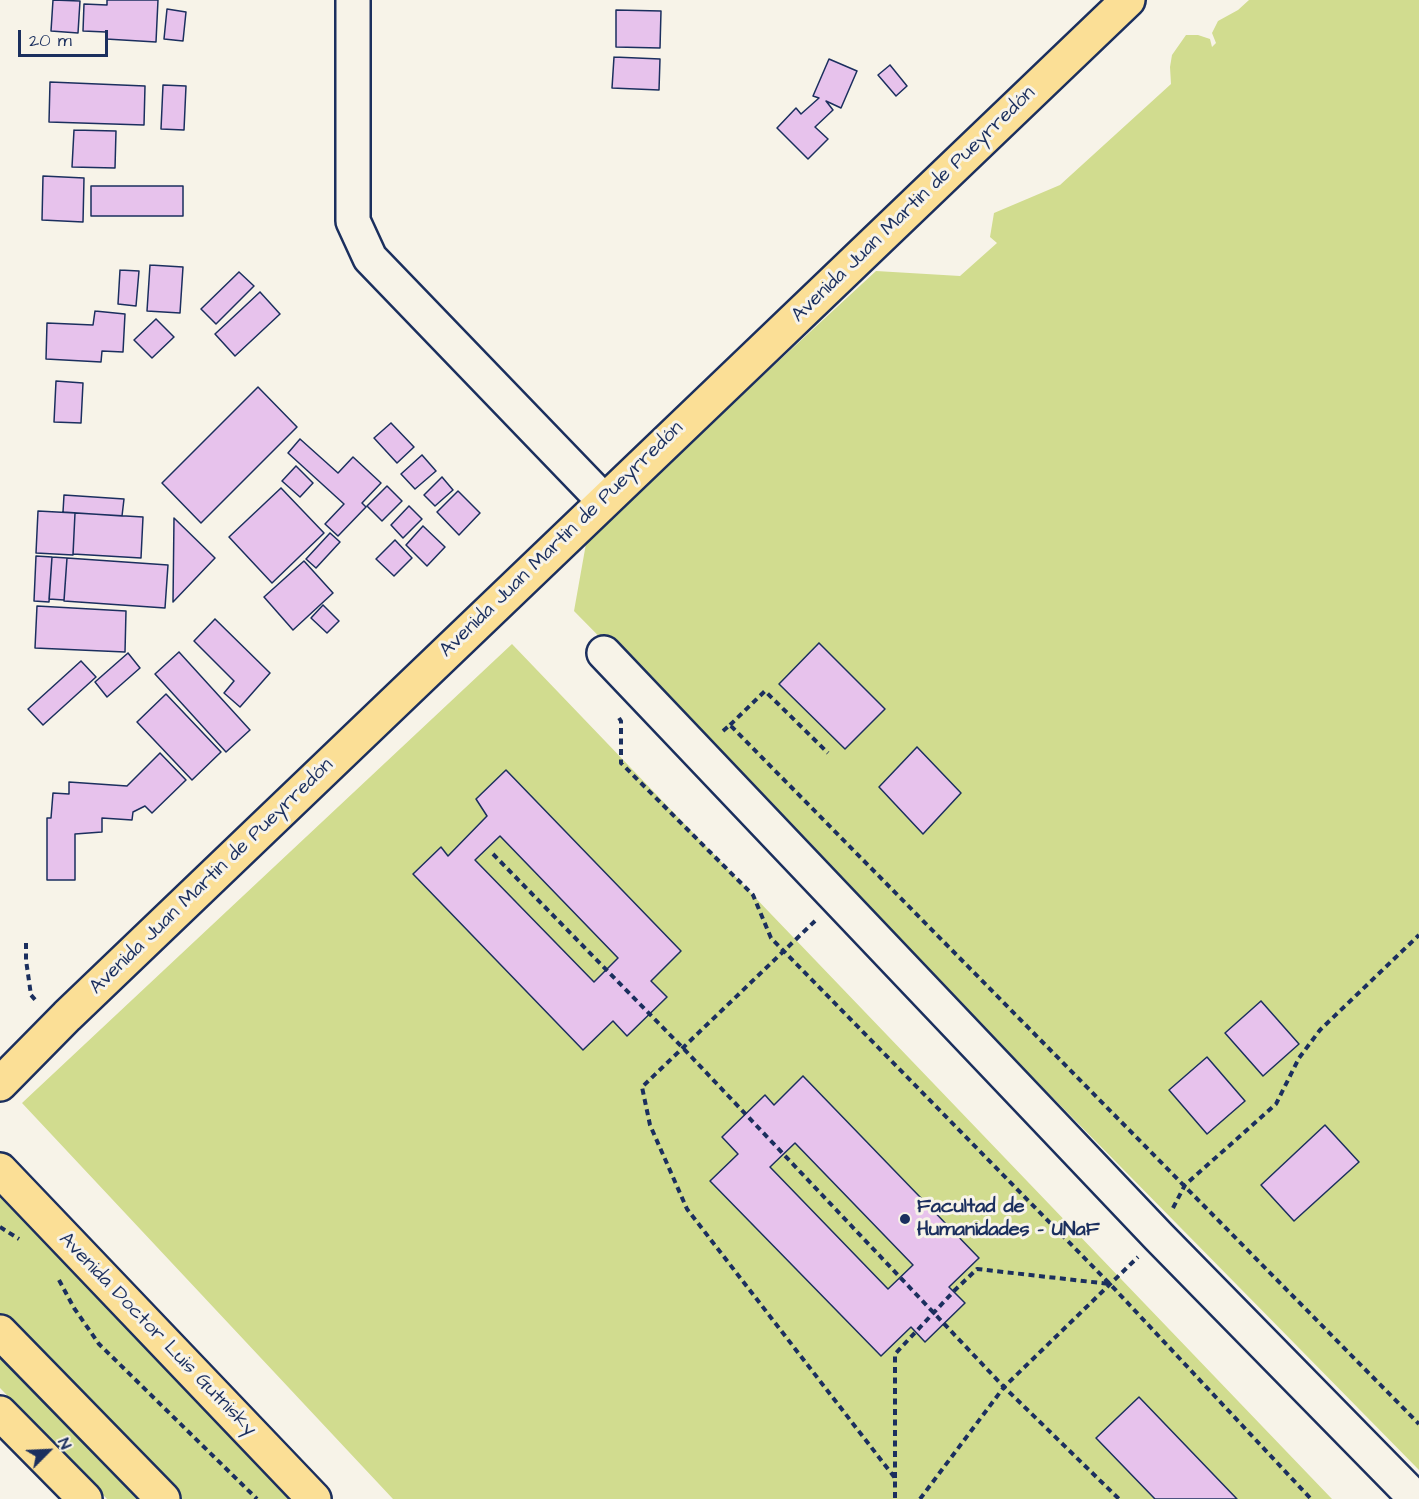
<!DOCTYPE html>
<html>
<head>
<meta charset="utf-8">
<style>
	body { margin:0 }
	#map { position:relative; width:1419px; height:1499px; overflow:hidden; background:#f7f3e8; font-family:"Architects Daughter",sans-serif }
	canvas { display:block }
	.north { position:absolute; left:18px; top:1421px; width:60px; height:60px; -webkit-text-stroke:4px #f7f3e8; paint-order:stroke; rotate:66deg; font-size:16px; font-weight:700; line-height:24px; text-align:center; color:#1b2f5e }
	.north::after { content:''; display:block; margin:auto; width:21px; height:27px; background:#1b2f5e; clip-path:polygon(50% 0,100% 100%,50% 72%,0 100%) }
	.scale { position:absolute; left:18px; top:30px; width:90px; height:27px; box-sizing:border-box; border:3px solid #1b2f5e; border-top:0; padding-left:8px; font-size:18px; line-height:21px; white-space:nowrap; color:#1b2f5e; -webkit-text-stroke:4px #f7f3e8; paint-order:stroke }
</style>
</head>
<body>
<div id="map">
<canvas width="1419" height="1499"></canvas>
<div class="north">N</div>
<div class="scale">20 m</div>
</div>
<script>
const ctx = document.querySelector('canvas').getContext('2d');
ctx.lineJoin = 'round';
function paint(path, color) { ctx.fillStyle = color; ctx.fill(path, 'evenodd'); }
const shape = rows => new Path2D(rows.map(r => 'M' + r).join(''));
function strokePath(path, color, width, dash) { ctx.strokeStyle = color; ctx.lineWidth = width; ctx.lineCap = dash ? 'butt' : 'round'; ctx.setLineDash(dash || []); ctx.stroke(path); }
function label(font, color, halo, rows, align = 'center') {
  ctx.font = font + ' "Architects Daughter",sans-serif'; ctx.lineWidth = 6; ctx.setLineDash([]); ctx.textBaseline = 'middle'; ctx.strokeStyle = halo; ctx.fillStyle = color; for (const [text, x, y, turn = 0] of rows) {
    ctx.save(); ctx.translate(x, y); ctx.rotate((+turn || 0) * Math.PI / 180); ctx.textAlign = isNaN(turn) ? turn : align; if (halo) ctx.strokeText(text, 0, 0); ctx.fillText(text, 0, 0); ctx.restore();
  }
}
const green = shape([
	[1249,0,1419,0,1419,1470,574,611,587,538,876,271,960,276,997,243,990,237,994,213,1060,185,1171,84,1170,67,1172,55,1186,35,1198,35,1210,39,1212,47,1216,43,1212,33,1218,21,1238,10],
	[512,644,1332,1499,393,1499,22,1103],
	[0,1193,295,1499,107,1499,0,1388]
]);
const building = shape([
	[53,0,80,1,78,33,51,31,53,0],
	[107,0,158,0,156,42,106,39,106,32,83,31,84,4,107,5,107,0],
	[167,9,186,12,183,41,164,39,167,9],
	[616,10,661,11,660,48,616,47,616,10],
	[614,57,660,59,659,90,612,88,614,57],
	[829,59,857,71,841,108,826,101,833,110,815,127,828,139,808,159,777,128,796,108,801,114,819,98,813,96,829,59],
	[890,65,907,86,896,96,878,75,890,65],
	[50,82,145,86,144,125,49,122,50,82],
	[163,85,186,86,184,130,161,129,163,85],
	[74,130,116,131,115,168,72,167,74,130],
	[43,176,84,178,83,222,42,220,43,176],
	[91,186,183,186,183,216,91,216,91,186],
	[150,265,183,267,180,313,147,311,150,265],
	[120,270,139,271,136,306,118,304,120,270],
	[239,272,254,286,216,324,201,309,239,272],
	[260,292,280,314,235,356,215,334,260,292],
	[95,311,125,314,123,352,102,351,101,362,46,359,47,323,93,325,95,311],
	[156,319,174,337,152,358,134,340,156,319],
	[56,381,83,383,81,423,54,422,56,381],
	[258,387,297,427,201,523,162,483,258,387],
	[391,423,414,447,397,463,374,438,391,423],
	[300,439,338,473,353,457,381,483,362,503,366,507,338,536,325,524,344,504,288,453,300,439],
	[422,455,436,471,415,489,401,474,422,455],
	[296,466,313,483,300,497,282,481,296,466],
	[442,477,453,490,435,506,424,495,442,477],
	[387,486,402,501,382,521,367,506,387,486],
	[281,488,324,533,272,583,229,537,281,488],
	[458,491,480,513,459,535,437,512,458,491],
	[64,495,124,499,122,516,63,512,64,495],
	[409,506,422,519,403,538,391,525,409,506],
	[38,511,75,513,73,555,36,553,38,511],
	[75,513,143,517,141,558,73,554,75,513],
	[174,518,215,558,173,602,174,518],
	[423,526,445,547,427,566,406,545,423,526],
	[330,533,340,542,316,568,306,559,330,533],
	[395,540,412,558,394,576,376,559,395,540],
	[36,556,52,557,49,602,34,601,36,556],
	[52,557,67,558,64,600,49,599,52,557],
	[67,558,168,565,165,608,64,601,67,558],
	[304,561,333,593,293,630,264,597,304,561],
	[323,605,339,621,327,633,311,618,323,605],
	[37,606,126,611,125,652,35,648,37,606],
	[215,619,270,673,240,707,224,693,234,681,194,641,215,619],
	[819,643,885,709,845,749,779,684,819,643],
	[179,652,250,730,226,752,155,674,179,652],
	[128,653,140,668,107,697,95,682,128,653],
	[81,661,96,677,43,725,28,709,81,661],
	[166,694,221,752,192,780,137,722,166,694],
	[917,747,961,793,923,834,879,787,917,747],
	[160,753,186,780,152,813,145,806,133,812,132,820,102,818,102,832,75,834,75,880,47,880,47,818,51,818,53,793,69,794,69,782,127,786,160,753],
	[506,770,681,951,651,981,667,997,627,1036,613,1021,583,1050,413,874,441,847,448,856,487,816,476,799,506,770],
	[500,836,618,958,594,982,475,860,500,836],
	[1261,1001,1299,1044,1263,1076,1225,1033,1261,1001],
	[1207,1057,1245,1101,1207,1134,1169,1090,1207,1057],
	[803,1076,979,1258,949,1287,965,1303,925,1342,911,1327,881,1356,710,1181,738,1154,722,1137,765,1095,774,1105,803,1076],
	[795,1143,913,1265,888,1289,770,1167,795,1143],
	[1325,1125,1359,1162,1294,1221,1261,1185,1325,1125],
	[1139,1397,1237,1499,1155,1499,1096,1438,1139,1397]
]);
const path = shape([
	[619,718,621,721,621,763,753,895,771,938,1110,1284,1311,1499],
	[730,725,765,691,828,753],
	[723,731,730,725,1419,1424],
	[493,854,682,1047,1004,1387,1119,1499],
	[815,921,642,1087,650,1125,687,1209,895,1478,895,1499],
	[26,943,26,960,31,995,37,1002],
	[1173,1208,1185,1185,1276,1104,1299,1058,1320,1030,1419,935],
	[0,1227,19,1239],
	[59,1280,74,1308,99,1344,257,1499],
	[895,1478,895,1354,954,1291,977,1269,1110,1284],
	[920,1499,1004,1387,1138,1257]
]);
const minor = shape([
	[353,0,353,221,370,258,604,501],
	[604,653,1159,1237,1416,1499]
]);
const major = shape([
	[0,1084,67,1016,1128,0],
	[0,1170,314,1499],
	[0,1332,163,1499],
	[0,1413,85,1499]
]);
const markers = [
	[905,1219,6,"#1b2f5e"]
];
const streetNames = [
	["Avenida Juan Martin de Pueyrredón",914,205,-44],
	["Avenida Juan Martin de Pueyrredón",562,540,-44],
	["Avenida Juan Martin de Pueyrredón",212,877,-44],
	["Avenida Doctor Luis Gutnisky",157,1335,46]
];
const poiNames = [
	["Facultad de",917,1208],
	["Humanidades - UNaF",917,1231]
];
paint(green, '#d1dc8f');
paint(building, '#e7c2ec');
strokePath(building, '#1b2f5e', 1.5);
strokePath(minor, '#1b2f5e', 38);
strokePath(major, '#1b2f5e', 38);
strokePath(path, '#1b2f5e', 4, [6, 4.5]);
strokePath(minor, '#f7f3e8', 33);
strokePath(major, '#fbdf96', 33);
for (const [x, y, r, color] of markers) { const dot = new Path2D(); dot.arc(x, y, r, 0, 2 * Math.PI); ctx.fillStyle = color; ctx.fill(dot); strokePath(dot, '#f7f3e8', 2); }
label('20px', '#1b2f5e', '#f7f3e8', streetNames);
label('bold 20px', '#1b2f5e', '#f7f3e8', poiNames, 'left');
</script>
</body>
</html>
